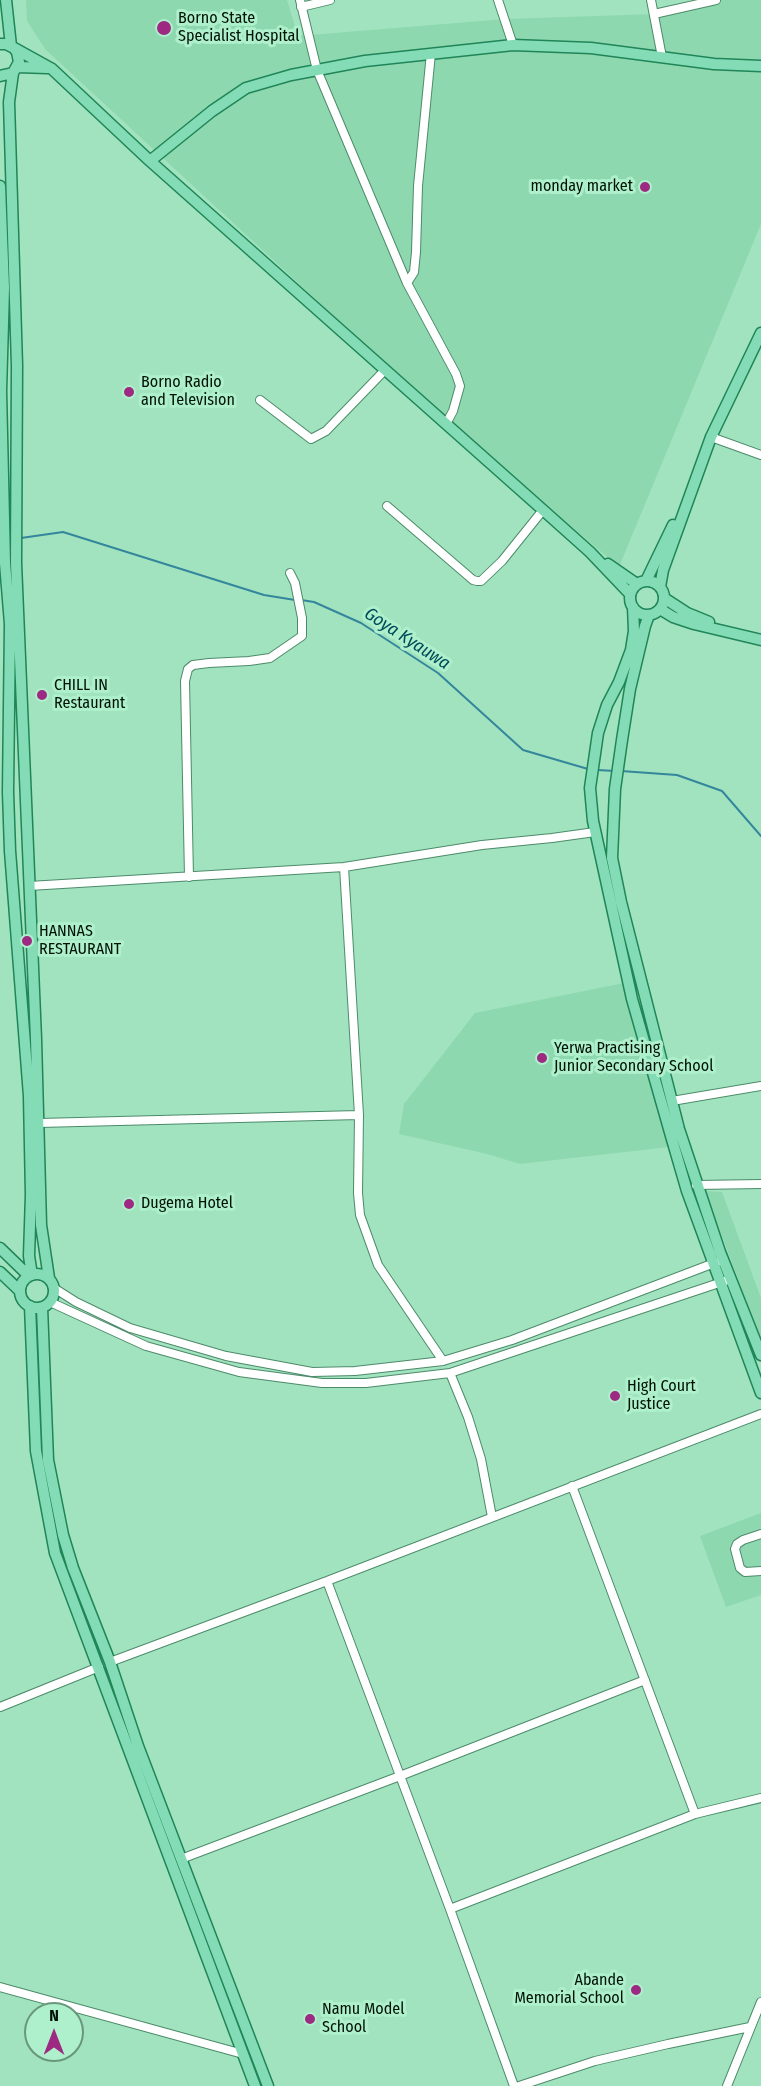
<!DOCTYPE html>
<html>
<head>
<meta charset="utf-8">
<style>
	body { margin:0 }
	#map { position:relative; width:761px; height:2086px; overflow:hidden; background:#a1e3be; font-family:"Fira Sans Condensed",sans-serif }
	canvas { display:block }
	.north { position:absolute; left:24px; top:2002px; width:60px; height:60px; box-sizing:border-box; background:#aef0cb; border:2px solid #68977c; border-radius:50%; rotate:0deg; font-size:16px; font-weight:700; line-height:24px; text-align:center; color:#001106 }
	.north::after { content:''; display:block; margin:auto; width:21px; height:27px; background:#9e2983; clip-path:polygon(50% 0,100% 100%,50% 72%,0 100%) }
</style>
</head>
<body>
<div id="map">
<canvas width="761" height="2086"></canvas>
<div class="north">N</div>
</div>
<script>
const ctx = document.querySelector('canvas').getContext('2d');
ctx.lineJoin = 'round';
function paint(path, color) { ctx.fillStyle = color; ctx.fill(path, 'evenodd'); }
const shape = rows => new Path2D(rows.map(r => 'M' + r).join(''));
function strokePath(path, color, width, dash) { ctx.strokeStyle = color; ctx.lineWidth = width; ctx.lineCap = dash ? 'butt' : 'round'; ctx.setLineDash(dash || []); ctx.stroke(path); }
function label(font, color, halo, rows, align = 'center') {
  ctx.font = font + ' "Fira Sans Condensed",sans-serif'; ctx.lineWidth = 6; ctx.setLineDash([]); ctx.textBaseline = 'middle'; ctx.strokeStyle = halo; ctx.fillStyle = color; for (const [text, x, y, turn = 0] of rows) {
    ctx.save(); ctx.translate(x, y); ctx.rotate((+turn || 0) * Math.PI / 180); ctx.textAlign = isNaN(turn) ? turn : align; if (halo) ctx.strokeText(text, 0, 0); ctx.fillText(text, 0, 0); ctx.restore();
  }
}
const built = shape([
	[26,0,287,0,298,36,505,19,654,14,719,0,761,0,761,224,619,567,456,429,45,49,27,21],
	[624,983,669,1147,520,1164,487,1154,399,1134,404,1104,475,1013],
	[705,1191,722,1192,761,1298,761,1340],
	[761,1513,761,1595,726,1607,700,1536]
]);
const stream = shape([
	[21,538,63,532,264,595,295,600],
	[301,600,314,602,361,623,438,673,523,750,588,769],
	[597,770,615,771],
	[621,771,677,775,722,791,761,836]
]);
const minor = shape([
	[300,0,317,70,407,283,456,374,460,386,453,411,446,424],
	[498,0,513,45],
	[651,0,662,57],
	[301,7,330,0],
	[654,14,716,0],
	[407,283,414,272,416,252,418,186,431,53],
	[260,400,311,439,326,431,385,370],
	[711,437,761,455],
	[387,506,473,580,477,581,481,581,502,561,543,510],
	[344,867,359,1115,358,1193,360,1215,378,1265,443,1361],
	[189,877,185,681,188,669,193,665,209,663,249,661,270,658,302,636,302,618,295,583,290,573],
	[29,886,344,867,482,845,552,838,595,832],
	[672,1101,761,1086],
	[39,1123,359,1115],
	[696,1185,761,1184],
	[54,1288,76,1302,130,1328,226,1356,312,1372,355,1371,443,1361,512,1340,717,1262],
	[50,1302,146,1346,239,1372,322,1383,366,1383,450,1373,731,1279],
	[450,1373,468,1417,481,1459,492,1517],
	[572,1486,695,1814],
	[761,1534,743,1540,737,1544,735,1549,740,1568,745,1572,761,1571],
	[327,1581,450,1909,514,2086],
	[110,1662,327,1581,761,1414],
	[0,1707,99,1667],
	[181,1859,400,1776,645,1680],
	[450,1909,695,1814,761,1798],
	[0,1987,243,2054],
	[519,2086,595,2061,668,2044,750,2027],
	[727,2086,761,2002]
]);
const major = shape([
	[6,0,11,46],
	[0,44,6,44,14,48,17,52,19,62,13,73,0,76],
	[14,48,52,69,150,161,543,510,590,552,630,594],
	[18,67,47,68],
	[13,73,9,102,17,366,16,563,36,1039,41,1225,49,1278],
	[150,161,212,111,246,88,291,75,365,61,513,45,591,48,714,64,761,66],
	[0,186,4,288,1,391,5,563,10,624,8,792,10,851,29,1096,31,1195,29,1256,32,1275],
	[608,564,637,584],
	[646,581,673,525],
	'630 598a17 17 0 1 1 34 0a17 17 0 1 1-34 0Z',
	[660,587,663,570,711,437,761,333],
	[664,598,687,613,709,622],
	[633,607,634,631,631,650,619,682,607,705,598,733,590,788,593,821,632,999,671,1136,687,1191,761,1393],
	[660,609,673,617,694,624,761,640],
	[649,615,645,626,630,689,622,740,615,789,612,858,621,902,679,1129,720,1252,761,1355],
	[0,1248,29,1276],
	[0,1272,20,1291],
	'20 1291a17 17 0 1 1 34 0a17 17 0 1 1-34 0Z',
	[30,1306,36,1451,55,1553,255,2086],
	[42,1307,48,1460,63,1535,73,1568,110,1662,138,1746,268,2086]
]);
const markers = [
	[164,28,8,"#9e2983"],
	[645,187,6,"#9e2983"],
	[129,392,6,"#9e2983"],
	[42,695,6,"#9e2983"],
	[27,941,6,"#9e2983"],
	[542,1058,6,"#9e2983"],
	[129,1204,6,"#9e2983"],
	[615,1396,6,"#9e2983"],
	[636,1990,6,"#9e2983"],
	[310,2019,6,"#9e2983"]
];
const poiNames = [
	["Borno State",178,19],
	["Specialist Hospital",178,37],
	["monday market",633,187,"right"],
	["Borno Radio",141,383],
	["and Television",141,401],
	["CHILL IN",54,686],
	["Restaurant",54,704],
	["HANNAS",39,932],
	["RESTAURANT",39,950],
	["Yerwa Practising",554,1049],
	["Junior Secondary School",554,1067],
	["Dugema Hotel",141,1204],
	["High Court",627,1387],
	["Justice",627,1405],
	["Abande",624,1981,"right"],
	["Memorial School",624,1999,"right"],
	["Namu Model",322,2010],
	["School",322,2028]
];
const waterNames = [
	["Goya Kyauwa",407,639,33]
];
paint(built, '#8ed8af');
strokePath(stream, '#34869c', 2);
strokePath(minor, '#4c8b6a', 10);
strokePath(major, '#208558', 13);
strokePath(minor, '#fff', 8);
strokePath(major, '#83dcb5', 10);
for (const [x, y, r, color] of markers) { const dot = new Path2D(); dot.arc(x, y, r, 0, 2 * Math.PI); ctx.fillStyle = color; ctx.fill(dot); strokePath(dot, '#aef0cb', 2); }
label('16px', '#001106', '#aef0cb', poiNames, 'left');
label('italic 18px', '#004a5a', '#aef0cb', waterNames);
</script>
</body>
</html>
